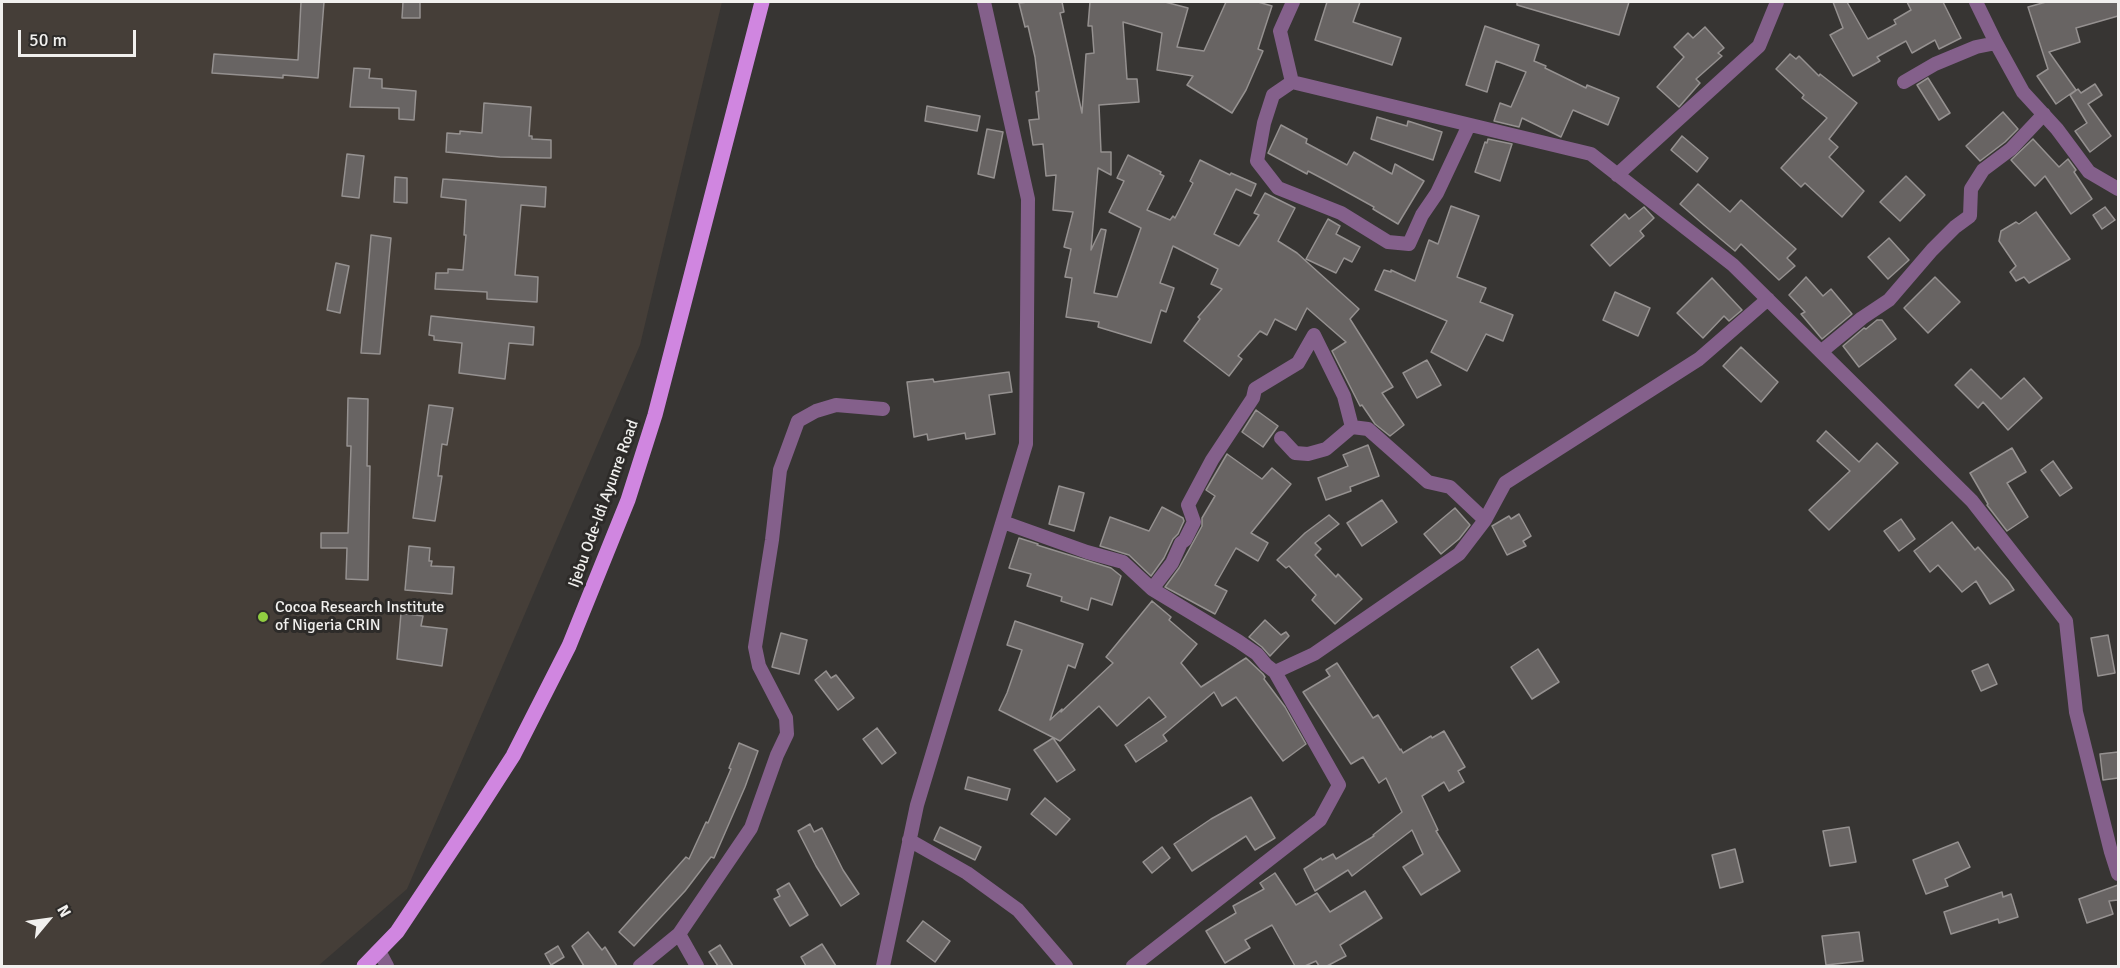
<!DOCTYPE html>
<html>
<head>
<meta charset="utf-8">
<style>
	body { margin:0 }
	#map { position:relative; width:2120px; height:968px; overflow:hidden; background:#373533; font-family:Signika,sans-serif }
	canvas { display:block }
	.frame { position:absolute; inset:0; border:3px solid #f1f0ee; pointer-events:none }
	.north { position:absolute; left:18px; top:890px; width:60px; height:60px; -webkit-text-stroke:4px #2d2b29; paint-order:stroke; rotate:61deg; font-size:16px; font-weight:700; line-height:24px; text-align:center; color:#f1f0ee }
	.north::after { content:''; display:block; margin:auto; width:21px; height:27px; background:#f1f0ee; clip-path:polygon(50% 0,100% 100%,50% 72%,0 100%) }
	.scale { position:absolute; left:18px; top:30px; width:118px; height:27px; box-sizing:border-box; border:3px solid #f1f0ee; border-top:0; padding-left:8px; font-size:18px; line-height:21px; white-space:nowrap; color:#f1f0ee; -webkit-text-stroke:4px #2d2b29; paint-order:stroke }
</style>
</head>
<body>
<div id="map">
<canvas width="2120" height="968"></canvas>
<div class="frame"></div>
<div class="north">N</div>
<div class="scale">50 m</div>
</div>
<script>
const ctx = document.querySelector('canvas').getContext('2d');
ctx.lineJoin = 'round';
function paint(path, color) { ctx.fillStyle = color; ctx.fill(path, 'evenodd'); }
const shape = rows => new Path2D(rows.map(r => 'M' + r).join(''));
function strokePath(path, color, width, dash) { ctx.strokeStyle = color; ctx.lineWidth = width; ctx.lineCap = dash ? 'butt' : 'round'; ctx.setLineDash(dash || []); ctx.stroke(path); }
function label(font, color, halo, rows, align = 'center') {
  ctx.font = font + ' Signika,sans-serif'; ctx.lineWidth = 6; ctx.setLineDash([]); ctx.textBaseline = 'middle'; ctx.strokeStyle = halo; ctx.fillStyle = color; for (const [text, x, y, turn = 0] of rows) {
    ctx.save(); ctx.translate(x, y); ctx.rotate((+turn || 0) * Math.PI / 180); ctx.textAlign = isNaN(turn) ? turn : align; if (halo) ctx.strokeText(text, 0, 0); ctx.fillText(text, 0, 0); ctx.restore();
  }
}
const built = shape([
	[2,2,722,2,640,345,407,889,318,966,2,966]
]);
const building = shape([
	[301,2,324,2,318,78,283,75,283,78,212,73,214,54,298,60,301,2],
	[403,2,420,2,420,18,402,18,403,2],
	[1028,2,1062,2,1064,12,1060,13,1082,113,1086,54,1094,53,1092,26,1088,26,1090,2,1165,2,1188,8,1177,47,1204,51,1226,2,1258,2,1272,6,1258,49,1263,51,1246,90,1232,113,1187,85,1193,76,1157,70,1162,33,1123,22,1127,79,1137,79,1139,102,1099,105,1101,152,1111,152,1111,175,1098,168,1091,250,1101,229,1106,230,1094,293,1117,297,1141,228,1109,212,1124,181,1117,178,1128,155,1161,172,1160,174,1164,176,1147,210,1170,220,1173,216,1175,218,1193,183,1190,181,1200,160,1230,175,1231,173,1256,184,1251,196,1236,189,1214,234,1239,246,1259,215,1254,213,1265,193,1295,208,1278,241,1297,253,1359,309,1350,319,1393,387,1382,393,1404,425,1390,436,1375,424,1362,405,1360,406,1332,351,1346,342,1307,308,1296,330,1275,319,1267,335,1260,331,1238,356,1242,359,1229,376,1184,341,1200,319,1198,317,1222,289,1211,284,1218,269,1173,246,1160,283,1174,288,1166,312,1161,310,1151,343,1098,327,1099,322,1066,317,1072,278,1065,277,1071,249,1064,247,1073,212,1053,210,1056,175,1046,176,1043,144,1033,145,1029,120,1039,119,1036,92,1039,91,1035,57,1028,26,1025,27,1019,3,1028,2],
	[1327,2,1360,2,1353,22,1401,38,1392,65,1315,40,1327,2],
	[1517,2,1629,2,1619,35,1517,5,1517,2],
	[1833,2,1847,2,1868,39,1896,24,1894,20,1911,10,1907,2,1943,2,1961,38,1939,49,1935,40,1912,53,1906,41,1877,57,1880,61,1853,76,1830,35,1843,28,1833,2],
	[2046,2,2118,2,2118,16,2076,28,2080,42,2049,52,2076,90,2056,104,2037,76,2048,69,2028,7,2046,2],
	[1485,26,1539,45,1534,61,1546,66,1545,68,1586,88,1587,85,1619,98,1608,125,1573,110,1561,137,1522,118,1519,127,1494,121,1500,103,1511,107,1526,72,1496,61,1487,92,1466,85,1485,26],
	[1705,27,1724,48,1718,53,1722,56,1696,79,1700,83,1679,107,1657,87,1684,57,1674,47,1688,33,1693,38,1705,27],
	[1790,54,1796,59,1799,56,1819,76,1820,74,1857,103,1829,139,1838,147,1829,157,1864,191,1842,217,1805,183,1801,187,1781,168,1827,118,1802,98,1804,95,1776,69,1790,54],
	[354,68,370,69,369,78,382,79,382,88,416,91,414,120,399,119,399,108,350,107,354,68],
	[1928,78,1950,113,1939,120,1917,85,1928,78],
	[2095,84,2102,95,2088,104,2111,136,2090,152,2075,131,2087,123,2070,95,2078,89,2081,93,2095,84],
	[484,103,531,107,529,136,532,136,532,139,551,140,551,158,500,157,446,152,447,133,460,134,460,131,482,133,484,103],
	[927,106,980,116,977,131,925,121,927,106],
	[2003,112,2018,129,2005,142,1980,161,1966,146,2003,112],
	[1377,117,1407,126,1408,121,1442,132,1433,160,1371,139,1377,117],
	[1281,125,1307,139,1306,143,1347,165,1354,152,1392,174,1395,164,1424,181,1398,224,1373,209,1374,207,1327,181,1308,171,1307,174,1268,153,1281,125],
	[987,129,1003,132,994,178,978,174,987,129],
	[1682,136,1708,158,1697,172,1671,150,1682,136],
	[1488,139,1512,144,1500,181,1475,172,1485,142,1487,143,1488,139],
	[2033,139,2059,167,2068,159,2076,170,2074,172,2092,199,2071,214,2045,176,2035,186,2011,160,2033,139],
	[347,154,364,156,359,198,342,196,347,154],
	[1906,176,1925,195,1900,221,1880,202,1906,176],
	[395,177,407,178,407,203,394,202,395,177],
	[443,179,546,187,545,207,521,205,515,275,538,277,537,302,487,299,487,292,435,289,436,273,448,273,448,269,463,270,466,235,464,235,466,200,441,197,443,179],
	[1698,184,1730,212,1741,200,1796,249,1787,258,1795,266,1779,280,1741,244,1735,251,1704,225,1680,204,1698,184],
	[1451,206,1479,216,1457,277,1486,288,1480,302,1513,315,1503,341,1486,334,1467,371,1431,352,1447,321,1375,290,1384,270,1391,272,1391,270,1415,281,1429,240,1438,244,1451,206],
	[1644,207,1654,218,1640,231,1644,236,1610,266,1591,245,1625,214,1629,219,1644,207],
	[2105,207,2115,220,2102,229,2093,215,2105,207],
	[2036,212,2070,259,2029,283,2024,277,2016,281,2010,272,2016,266,1999,241,2001,231,2016,222,2019,224,2036,212],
	[1328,219,1340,226,1336,234,1360,247,1352,262,1344,258,1336,273,1306,259,1328,219],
	[371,235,391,238,380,354,361,353,371,235],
	[1889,238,1909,260,1888,279,1868,257,1889,238],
	[336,263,349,266,340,313,327,310,336,263],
	[1806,277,1823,296,1831,289,1852,314,1822,339,1801,314,1805,312,1789,295,1806,277],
	[1935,277,1960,302,1928,333,1904,308,1935,277],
	[1712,278,1742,310,1729,321,1724,316,1703,338,1677,313,1712,278],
	[1615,292,1650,308,1638,336,1603,320,1615,292],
	[431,316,534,327,533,345,509,343,505,379,459,373,462,343,434,340,434,336,429,335,431,316],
	[1877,320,1882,320,1896,339,1859,367,1843,346,1864,328,1866,329,1877,320],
	[1741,347,1778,382,1761,402,1723,366,1741,347],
	[1427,360,1441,385,1417,398,1403,373,1427,360],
	[1971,369,2001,399,2024,378,2042,398,2008,430,1983,402,1978,408,1955,385,1971,369],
	[1009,372,1012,392,989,395,995,434,966,439,965,433,928,440,927,434,914,437,907,382,933,379,934,382,1009,372],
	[348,398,368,399,367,466,370,466,368,580,346,579,347,548,321,548,321,533,348,533,351,446,347,446,348,398],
	[429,405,453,408,447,445,442,444,438,476,442,476,435,521,413,518,429,405],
	[1256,410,1278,426,1263,447,1242,432,1256,410],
	[1826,431,1859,462,1877,443,1898,463,1829,530,1809,510,1850,471,1817,441,1826,431],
	[1368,445,1379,476,1350,487,1351,491,1326,500,1318,478,1348,466,1343,455,1368,445],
	[2012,448,2026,472,2007,483,2028,517,2007,531,1987,505,1988,504,1970,473,2012,448],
	[1227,454,1262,479,1272,468,1291,484,1251,533,1268,543,1258,561,1236,548,1215,585,1227,591,1215,614,1165,587,1179,568,1202,526,1202,518,1215,496,1206,490,1227,454],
	[2053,461,2072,488,2060,496,2041,470,2053,461],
	[1059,486,1084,493,1074,531,1049,524,1059,486],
	[1382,500,1397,522,1362,546,1347,523,1382,500],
	[1162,507,1183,518,1184,521,1178,534,1173,539,1164,558,1151,576,1129,555,1100,546,1110,517,1149,531,1162,507],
	[1455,508,1470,525,1459,539,1441,554,1424,534,1455,508],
	[1519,514,1531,536,1523,541,1526,546,1507,555,1492,526,1509,516,1511,519,1519,514],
	[1329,515,1339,524,1315,543,1321,549,1315,555,1336,577,1338,574,1362,599,1335,624,1312,600,1316,595,1289,566,1286,568,1277,560,1305,533,1329,515],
	[1901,519,1915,539,1899,551,1884,531,1901,519],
	[1952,522,1975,550,1978,547,2008,581,2014,590,1990,604,1976,581,1962,592,1938,565,1930,572,1914,551,1952,522],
	[1019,538,1038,544,1037,545,1111,568,1121,576,1112,605,1091,598,1088,610,1061,601,1062,597,1027,586,1031,574,1009,568,1019,538],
	[409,546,430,548,429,561,432,561,431,566,454,567,452,594,405,590,409,546],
	[1152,601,1171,617,1169,620,1197,644,1181,663,1201,687,1246,658,1263,674,1265,677,1264,679,1285,707,1306,744,1283,761,1236,697,1222,706,1214,692,1163,735,1167,741,1136,762,1125,745,1166,717,1149,697,1117,726,1099,706,1060,741,999,710,1007,693,1022,650,1007,645,1015,621,1083,644,1075,668,1068,665,1050,720,1062,709,1061,712,1113,663,1106,657,1152,601],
	[401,613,423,616,421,626,447,629,442,666,397,659,401,613],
	[1265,620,1281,635,1286,632,1289,636,1270,656,1262,647,1249,637,1265,620],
	[781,633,807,640,799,674,772,667,781,633],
	[2108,635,2115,673,2098,676,2091,638,2108,635],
	[1538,649,1559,682,1532,699,1511,667,1538,649],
	[1337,663,1373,718,1378,715,1400,750,1401,749,1403,753,1431,736,1432,738,1444,731,1465,767,1458,771,1464,782,1449,791,1444,782,1422,796,1438,830,1436,831,1460,871,1421,895,1403,867,1423,854,1412,830,1352,876,1348,870,1315,891,1304,869,1321,858,1322,860,1333,854,1336,859,1374,836,1373,835,1402,812,1386,778,1379,783,1363,757,1351,764,1303,692,1330,676,1326,670,1337,663],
	[1988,664,1997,684,1981,691,1972,671,1988,664],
	[826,671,831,678,836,675,854,698,838,710,815,680,826,671],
	[877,728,896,753,882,764,863,739,877,728],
	[1053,738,1075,770,1057,782,1034,750,1053,738],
	[739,743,758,751,745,787,714,858,711,857,685,891,634,946,619,932,686,857,689,859,706,822,708,823,731,769,729,768,739,743],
	[2118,752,2118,778,2103,780,2100,754,2118,752],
	[968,777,1010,789,1007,800,965,789,968,777],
	[1251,797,1275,838,1255,850,1246,836,1192,871,1174,844,1211,819,1251,797],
	[1045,798,1070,819,1056,835,1031,814,1045,798],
	[810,824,814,832,822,828,843,870,859,894,841,906,816,866,798,831,810,824],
	[940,827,981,847,975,860,934,840,940,827],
	[1849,827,1856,862,1830,866,1823,831,1849,827],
	[1958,842,1970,867,1945,879,1948,886,1926,894,1913,860,1958,842],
	[1162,847,1170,858,1152,873,1143,862,1162,847],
	[1735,849,1743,882,1720,888,1712,855,1735,849],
	[1275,873,1296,905,1317,893,1330,912,1365,891,1382,918,1340,945,1346,956,1327,966,1319,966,1316,961,1305,966,1295,966,1272,925,1245,940,1250,948,1225,963,1206,931,1236,913,1233,906,1264,889,1260,883,1275,873],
	[789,883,808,915,790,926,774,899,780,896,777,890,789,883],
	[2118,885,2118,900,2109,901,2113,914,2087,923,2079,899,2118,885],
	[2002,892,2003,897,2011,894,2018,917,1999,923,1998,919,1951,934,1944,912,2002,892],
	[923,921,950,941,935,962,907,941,923,921],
	[588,932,602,950,605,947,617,966,584,966,572,946,588,932],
	[1859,932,1863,961,1826,965,1822,936,1859,932],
	[822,944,836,966,806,966,801,957,822,944],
	[720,945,733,966,718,966,709,952,720,945],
	[558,946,564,957,551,965,545,954,558,946]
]);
const minor = shape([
	[1293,2,1280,31,1292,82,1591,154,1733,265,1972,501,2066,621,2076,712,2111,852,2118,874],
	[1976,2,1996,43,2023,92,2057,129,2089,172,2118,189],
	[1292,82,1273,95,1264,123,1257,161,1278,188,1341,213,1388,242,1409,244,1422,215,1437,193,1469,125],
	[1904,82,1935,64,1976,47,1996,43],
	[1617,175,1759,46,1777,2],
	[1822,351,1862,318,1889,300,1932,250,1955,227,1970,216,1971,189,1983,170,2011,149,2044,114],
	[1281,438,1295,453,1308,454,1326,449,1352,427,1368,429,1428,482,1450,487,1485,520],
	[1003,522,1087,552,1123,562,1152,589,1172,563,1181,543,1185,540,1194,522,1188,505,1212,460,1253,398,1255,389,1298,363,1314,335,1344,396,1352,427],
	[1152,589,1238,641,1257,654,1266,665,1275,672],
	[909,840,967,873,1018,910,1066,966],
	[679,934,697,966],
	[379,951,387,966],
	[640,966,679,934,751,828,777,755,787,734,786,718,759,666,755,647,772,540,780,470,798,421,816,411,836,405,883,409],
	[883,966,917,805,1026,444,1028,199,984,2],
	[1133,966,1320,820,1339,785,1275,672,1314,654,1459,554,1485,520,1505,483,1699,359,1768,299]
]);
const primary = shape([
	[364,966,397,932,475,815,513,756,569,646,628,500,655,415,762,2]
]);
const markers = [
	[263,617,6,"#90cd41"]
];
const streetNames = [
	["Ijebu Ode-Idi Ayunre Road",604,504,-70]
];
const poiNames = [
	["Cocoa Research Institute",275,608],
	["of Nigeria CRIN",275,626]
];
paint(built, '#453e38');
paint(building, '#686463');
strokePath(building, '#959190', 1.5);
strokePath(minor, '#84608b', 14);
strokePath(primary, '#d086e0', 15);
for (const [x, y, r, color] of markers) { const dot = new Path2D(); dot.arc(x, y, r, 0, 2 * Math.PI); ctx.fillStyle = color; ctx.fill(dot); strokePath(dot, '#2d2b29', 2); }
label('16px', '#f1f0ee', '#2d2b29', streetNames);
label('16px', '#f1f0ee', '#2d2b29', poiNames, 'left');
</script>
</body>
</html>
